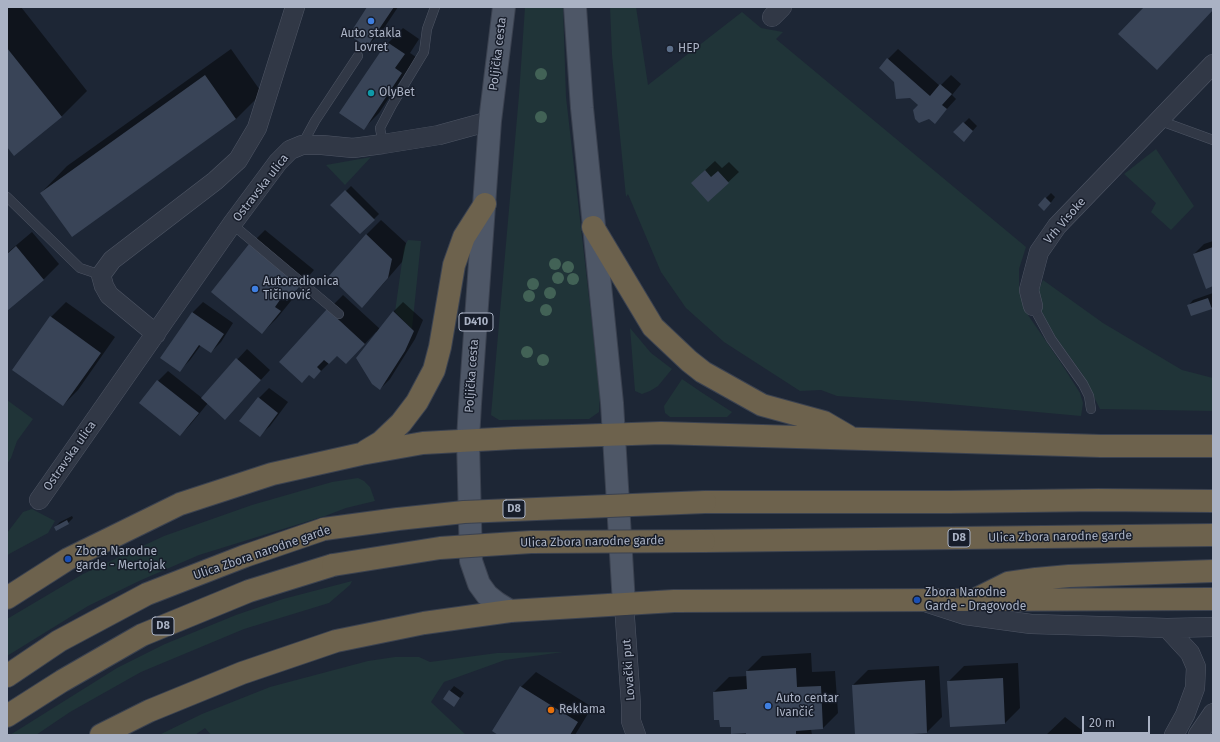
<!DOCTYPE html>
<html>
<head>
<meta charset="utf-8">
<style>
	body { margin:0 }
	#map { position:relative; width:1220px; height:742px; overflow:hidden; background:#1d2635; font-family:"Fira Sans",sans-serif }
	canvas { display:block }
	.frame { position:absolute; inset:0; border:8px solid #aab2c4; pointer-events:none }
	.scale { position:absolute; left:1082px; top:716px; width:68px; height:18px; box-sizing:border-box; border:2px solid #aab2c4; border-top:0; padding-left:5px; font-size:12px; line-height:14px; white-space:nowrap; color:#aab2c4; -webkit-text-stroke:3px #171d2a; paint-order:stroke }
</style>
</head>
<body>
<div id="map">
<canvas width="1220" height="742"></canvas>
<div class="frame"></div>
<div class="scale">20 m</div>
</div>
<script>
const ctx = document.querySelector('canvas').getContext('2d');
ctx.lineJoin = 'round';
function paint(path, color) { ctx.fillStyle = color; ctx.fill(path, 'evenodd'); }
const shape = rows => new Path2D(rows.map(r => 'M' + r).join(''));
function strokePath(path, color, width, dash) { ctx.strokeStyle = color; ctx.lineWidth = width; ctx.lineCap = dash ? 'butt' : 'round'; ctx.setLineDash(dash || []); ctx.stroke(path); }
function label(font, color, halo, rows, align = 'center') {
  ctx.font = font + ' "Fira Sans",sans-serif'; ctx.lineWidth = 3; ctx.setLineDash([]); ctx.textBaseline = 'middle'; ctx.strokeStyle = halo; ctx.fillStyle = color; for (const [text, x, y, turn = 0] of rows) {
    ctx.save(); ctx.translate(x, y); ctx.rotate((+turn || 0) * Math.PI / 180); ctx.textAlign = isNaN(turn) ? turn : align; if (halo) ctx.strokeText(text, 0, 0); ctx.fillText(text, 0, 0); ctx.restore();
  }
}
const green = shape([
	[525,7,563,7,566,97,600,394,599,412,589,419,499,420,491,415,519,95],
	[610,7,636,7,648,85,742,12,761,28,783,32,776,39,1026,247,1019,269,1019,291,1028,315,1061,363,1080,393,1083,403,1081,416,926,402,837,396,821,390,800,391,724,342,686,308,661,272,628,194,626,197,612,55],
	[1156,149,1194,206,1171,230,1151,212,1156,203,1124,174],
	[371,157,345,185,326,165],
	[408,240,421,241,412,329,395,312,404,247],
	[1043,280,1103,323,1182,370,1213,378,1213,411,1100,409,1083,375,1055,336,1043,315,1037,294],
	[630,328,651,353,672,369,658,386,650,391,642,394,635,391],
	[682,379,701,392,732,412,727,417,670,417,665,413,664,406],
	[7,400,33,419,17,441,11,458,7,464],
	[358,478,364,481,370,487,375,501,346,508,325,516,199,555,139,581,88,606,7,656,7,619,83,574,164,536,252,505,332,482],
	[32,509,55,521,48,533,9,554,7,556,7,533,23,512],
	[352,581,350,585,329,603,244,629,141,672,70,712,36,735,10,735,117,668,165,644,236,615,283,599],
	[563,652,505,660,444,682,431,702,466,735,211,735,205,728,195,735,159,735,202,714,270,687,368,661,395,657,419,657,430,662,497,653]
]);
const shadow = shape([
	[7,7,21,7,87,91,61,117,7,146],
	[368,7,398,7,382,31,367,46],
	[403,28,419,39,410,53,416,57,379,113,364,128,388,43],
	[231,49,262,93,236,119,72,236,41,193,67,166],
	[898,49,940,86,951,75,961,84,952,95,956,99,935,122,895,81,888,59],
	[969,118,977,126,969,135,955,132],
	[715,161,722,168,729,162,739,172,708,201,702,173],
	[351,186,379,214,360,233,332,205],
	[1051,193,1055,197,1049,205,1039,205],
	[381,220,406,243,402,262,377,291,362,306,366,235],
	[265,230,314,270,293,294,295,296,277,318,262,333,250,245],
	[32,232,59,264,44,279,7,310,7,253],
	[1213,241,1213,285,1194,254,1204,244],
	[1213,293,1213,306,1211,308,1189,305,1193,300],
	[343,295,380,329,393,312,403,302,423,320,415,339,390,379,380,389,377,333,376,332,361,348,337,355,314,378,328,310],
	[66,302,115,337,78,390,63,405,51,317],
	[203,302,233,323,221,342,211,352,201,345,190,360,180,370,192,313],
	[247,349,270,370,225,419,208,403,190,425,180,435,158,381,168,371,202,398],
	[269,388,288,402,270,426,259,436,241,421,259,398],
	[72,516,73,518,68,523,55,527,60,522],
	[811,653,812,672,835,671,838,713,823,728,811,729,812,735,747,735,747,732,732,725,714,692,729,677,748,676,747,671,762,656],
	[1018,663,1020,708,1005,723,949,681,964,666],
	[939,666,942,717,927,732,882,735,856,735,853,685,868,670],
	[536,672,592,707,575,735,500,735,521,687],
	[454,686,464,693,454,706,450,691],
	[1065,717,1088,735,1046,735]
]);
const building = shape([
	[367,7,394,7,367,47,349,35],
	[1144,7,1213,7,1213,10,1157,70,1118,34],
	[387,42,405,54,395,68,402,73,364,130,339,113],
	[7,48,62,117,14,156,7,147],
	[887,58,930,96,940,84,952,94,942,105,947,109,935,124,929,119,919,123,915,119,913,110,918,105,910,98,896,99,894,82,879,68],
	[205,75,236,119,72,237,40,193],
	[963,122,973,131,964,142,953,132],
	[705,170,711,177,718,171,729,183,708,202,691,183],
	[345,190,375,220,360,234,330,205],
	[1045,197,1051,203,1044,211,1038,205],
	[366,234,392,259,388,278,362,308,329,276],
	[249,244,300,286,287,301,282,297,275,307,281,311,262,334,211,292],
	[16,246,44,280,7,311,7,254],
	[1213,247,1213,286,1206,289,1193,254],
	[1208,298,1212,309,1191,316,1187,305],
	[327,309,365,344,346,364,337,356,329,364,324,360,317,367,321,371,314,379,309,375,302,383,279,362],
	[393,311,414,331,405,351,380,390,372,384,356,358],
	[192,312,224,334,211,353,199,345,180,372,160,358],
	[50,316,101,353,63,406,12,370],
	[236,358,261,380,225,420,201,398],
	[157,380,199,413,180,436,139,403],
	[258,397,278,413,260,437,239,421],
	[67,520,69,524,56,531,54,527],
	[796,668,797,687,821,686,823,729,796,731,796,735,746,735,746,733,731,734,731,727,720,727,719,720,714,720,713,692,747,689,746,671],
	[1003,678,1005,724,950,727,947,681],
	[925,680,927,733,898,735,855,735,852,685],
	[520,686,578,722,570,735,498,735,492,731],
	[449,690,460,698,454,707,443,699]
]);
const lane = shape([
	[1158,120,1213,140],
	[383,144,380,128,392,105,424,52,427,29,435,7],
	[302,145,315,121,358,56],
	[7,197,80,268,101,275],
	[232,224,339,314],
	[1033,306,1051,339,1083,384,1089,396,1091,409]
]);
const street = shape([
	[772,17,782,7],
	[1033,306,1029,290,1039,252,1057,226,1213,64],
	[156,334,109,295,104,286,101,275,112,260,215,181,238,160,257,128,295,7],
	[39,500,232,224,278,162,290,150,302,145,322,145,353,148,383,144,439,135,490,121],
	[928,603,965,615,1031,624,1167,628,1213,627],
	[624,604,631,705,631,721,636,735],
	[1167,628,1190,653,1196,667,1195,688,1185,715,1174,735],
	[1198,735,1213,713]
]);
const primary = shape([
	[504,7,490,121,470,404,468,440,471,561,479,584,487,595,497,603,510,611],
	[575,7,582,108,612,403,624,604]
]);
const highway = shape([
	[593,227,653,327,689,361,703,372,762,405,824,422,848,436],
	[366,451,381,442,401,423,417,402,434,370,440,347,454,265,464,237,485,204],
	[705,502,949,502,1098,500,1213,501],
	[704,541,1213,535],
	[7,598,68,559,180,504,272,474,361,454,423,443,514,438,661,433,1101,446,1213,446],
	[978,598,1008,583,1036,579,1069,576,1213,571],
	[7,676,59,641,147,594,245,556,324,529],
	[7,716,62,681,142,635,249,591,333,565],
	[101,735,149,711,242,673,336,641,424,623,510,611,674,601,1213,599]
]);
const highwayBridge = shape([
	[324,529,398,519,464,512,705,502],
	[333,565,440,548,531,542,704,541]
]);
const trees = [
	[541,74],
	[541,117],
	[555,264],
	[568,267],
	[558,278],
	[573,279],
	[533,284],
	[550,293],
	[529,296],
	[546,310],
	[527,352],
	[543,360]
];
const markers = [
	[371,21,4,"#3f7fe0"],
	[670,49,4,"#5c6f8a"],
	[371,93,4,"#0f9aa8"],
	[255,289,4,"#3f7fe0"],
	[68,559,4,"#1a4fb4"],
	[917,600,4,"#1a4fb4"],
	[768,706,4,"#3f7fe0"],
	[551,710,4,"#e8710a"]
];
const shields = [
	[476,322,34],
	[514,509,22],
	[959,538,22],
	[163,626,22]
];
const shieldNames = [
	["D410",476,322],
	["D8",514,509],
	["D8",959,538],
	["D8",163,626]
];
const poiNames = [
	["Auto stakla",371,34,"center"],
	["Lovret",371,48,"center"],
	["HEP",678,49],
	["OlyBet",379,93],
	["Autoradionica",263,282],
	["Tičinović",263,296],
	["Zbora Narodne",76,552],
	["garde - Mertojak",76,566],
	["Zbora Narodne",925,593],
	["Garde - Dragovode",925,607],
	["Auto centar",776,699],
	["Ivančić",776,713],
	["Reklama",559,710]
];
const streetNames = [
	["Poljička cesta",498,54,-83],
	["Ostravska ulica",261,188,-52],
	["Vrh Visoke",1065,221,-49],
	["Poljička cesta",472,376,-86],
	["Ostravska ulica",70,456,-55],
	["Ulica Zbora narodne garde",1060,537,-1],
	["Ulica Zbora narodne garde",592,542,-1],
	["Ulica Zbora narodne garde",262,553,-19],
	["Lovački put",629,670,-94]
];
paint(green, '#203438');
paint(shadow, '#0007');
paint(building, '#394457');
strokePath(lane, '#4e5564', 10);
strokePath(street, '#4e5564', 20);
strokePath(primary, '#3a414f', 24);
strokePath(highway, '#3b4250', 24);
strokePath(lane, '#313846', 9);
strokePath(street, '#313846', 19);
strokePath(primary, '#4e5767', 22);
strokePath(highway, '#6d624d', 22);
strokePath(highwayBridge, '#3b4250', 24, []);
strokePath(highwayBridge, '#6d624d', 22);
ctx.fillStyle = '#426256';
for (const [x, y] of trees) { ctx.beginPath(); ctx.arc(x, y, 6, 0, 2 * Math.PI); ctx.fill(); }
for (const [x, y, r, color] of markers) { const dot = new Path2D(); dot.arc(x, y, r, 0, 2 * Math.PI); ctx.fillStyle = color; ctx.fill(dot); strokePath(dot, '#171d2a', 1.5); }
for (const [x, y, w] of shields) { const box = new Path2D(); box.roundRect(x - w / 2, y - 9, w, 18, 3); ctx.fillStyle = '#171d2a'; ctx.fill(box); strokePath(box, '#aab2c4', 1); }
label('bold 11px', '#aab2c4', null, shieldNames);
label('12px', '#aab2c4', '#171d2a', poiNames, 'left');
label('12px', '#aab2c4', '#171d2a', streetNames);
</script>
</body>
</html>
